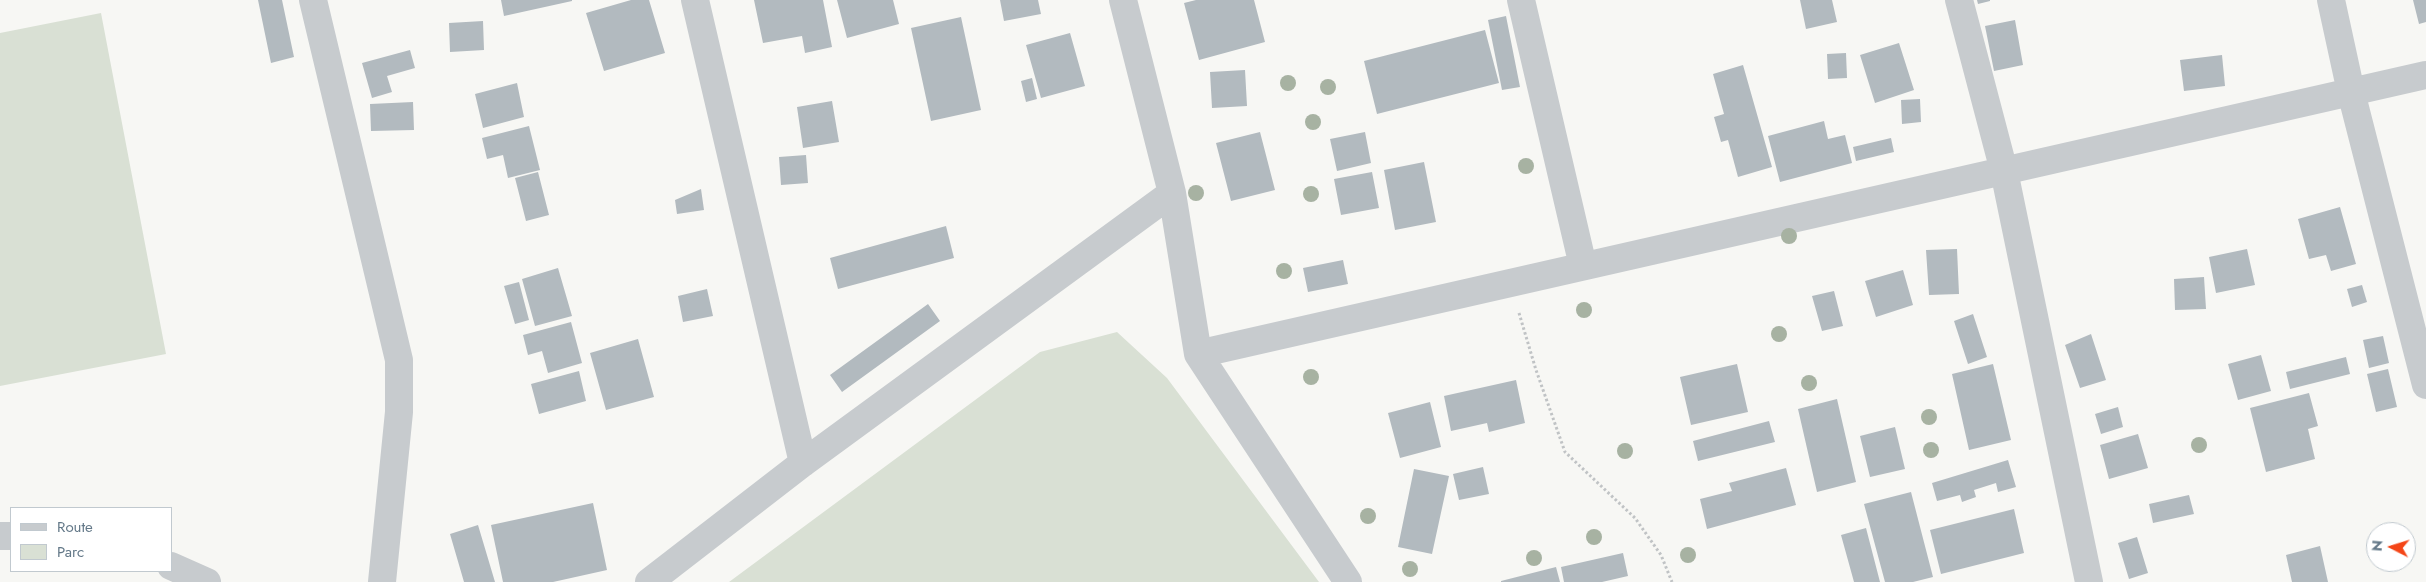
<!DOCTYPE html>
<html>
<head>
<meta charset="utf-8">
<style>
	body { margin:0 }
	#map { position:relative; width:2426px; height:582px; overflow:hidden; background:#f7f7f4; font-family:Jost,sans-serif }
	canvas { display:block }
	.legend { position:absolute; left:10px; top:507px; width:162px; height:65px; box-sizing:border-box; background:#fff; border:1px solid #c1c9cf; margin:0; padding:6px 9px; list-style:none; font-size:15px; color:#637888 }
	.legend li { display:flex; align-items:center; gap:10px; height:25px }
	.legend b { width:25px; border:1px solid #c1c9cf }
	.north { position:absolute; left:2366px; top:522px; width:50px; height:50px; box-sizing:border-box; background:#fff; border:1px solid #c1c9cf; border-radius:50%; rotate:275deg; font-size:14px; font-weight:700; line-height:20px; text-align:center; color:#637888 }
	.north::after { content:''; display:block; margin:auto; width:18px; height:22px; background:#f44618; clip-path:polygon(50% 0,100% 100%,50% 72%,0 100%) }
</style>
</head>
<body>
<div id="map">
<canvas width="2426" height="582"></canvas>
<ul class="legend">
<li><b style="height:6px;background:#c7cbce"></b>Route</li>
<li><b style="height:14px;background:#d9e0d4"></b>Parc</li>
</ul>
<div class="north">N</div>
</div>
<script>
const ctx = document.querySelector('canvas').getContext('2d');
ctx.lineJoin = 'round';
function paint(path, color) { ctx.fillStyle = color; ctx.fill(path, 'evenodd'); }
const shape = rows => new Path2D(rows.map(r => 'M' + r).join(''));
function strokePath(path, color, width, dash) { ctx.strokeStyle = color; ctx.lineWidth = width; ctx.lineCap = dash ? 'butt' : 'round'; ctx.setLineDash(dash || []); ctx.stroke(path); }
const green = shape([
	[101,13,166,354,0,386,0,33],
	[1117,332,1167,378,1319,582,729,582,1040,352]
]);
const building = shape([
	[258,0,282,0,294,57,271,63],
	[501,0,572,0,572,1,504,16],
	[631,0,649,0,665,53,604,71,586,13],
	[754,0,823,0,832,47,805,53,802,36,763,43],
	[837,0,893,0,899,24,847,38],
	[1000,0,1038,0,1041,14,1004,21],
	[1196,0,1254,0,1265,42,1199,60,1184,3],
	[1800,0,1832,0,1837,22,1806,29],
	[1977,0,1990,0,1990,1,1978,4],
	[2413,0,2426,0,2426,22,2419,24],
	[1506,16,1520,87,1502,90,1488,20],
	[961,17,981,110,931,121,911,28],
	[2015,20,2023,65,1994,71,1985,26],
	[483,21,484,50,450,52,449,23],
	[1485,30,1499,83,1377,114,1364,61],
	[1070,33,1085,86,1041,98,1026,45],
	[1899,43,1914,90,1875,103,1860,55],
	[410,50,415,68,387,76,392,92,372,98,362,63],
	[1846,53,1847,78,1828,79,1827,54],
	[2222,55,2225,86,2184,91,2180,60],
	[1743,65,1772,167,1738,177,1728,140,1721,142,1714,117,1724,114,1713,74],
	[1245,70,1247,106,1212,108,1210,72],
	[1032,78,1037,99,1026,102,1021,81],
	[517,83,524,117,483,128,475,94],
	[1920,99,1921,122,1902,124,1901,100],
	[832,101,839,142,803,148,797,107],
	[413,102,414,130,371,131,370,104],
	[1824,121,1828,139,1845,135,1852,163,1780,182,1768,136],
	[529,126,540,170,508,178,503,155,487,159,482,138],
	[1260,132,1275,190,1231,201,1216,143],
	[1365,132,1371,163,1337,171,1330,139],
	[1891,138,1894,152,1856,161,1853,147],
	[806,155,808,183,781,185,779,157],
	[1424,162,1436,222,1395,230,1384,170],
	[538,172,549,215,526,221,515,178],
	[1372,172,1379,208,1341,215,1334,179],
	[701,189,704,210,677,214,675,200],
	[2340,207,2356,264,2331,271,2326,255,2309,259,2298,219],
	[946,226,954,258,838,289,830,258],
	[1957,249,1959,294,1929,295,1926,250],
	[2247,249,2255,285,2216,293,2209,257],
	[1343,260,1348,284,1308,292,1303,268],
	[558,268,572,316,535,326,522,279],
	[1903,270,1913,305,1876,317,1865,281],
	[2204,277,2206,309,2175,310,2174,279],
	[519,282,529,320,515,324,504,286],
	[2362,285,2367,302,2352,307,2347,289],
	[707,289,713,316,683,322,678,296],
	[1834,291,1843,326,1822,331,1812,296],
	[928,304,940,321,842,392,830,375],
	[1973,314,1987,357,1968,364,1954,321],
	[571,322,582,363,548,373,542,351,528,355,523,335],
	[2091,334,2106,380,2080,388,2065,345],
	[2383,336,2389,363,2369,368,2363,340],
	[638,339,654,397,606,410,590,353],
	[2261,355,2271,391,2238,400,2228,364],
	[2346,357,2350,374,2290,389,2286,372],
	[1737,364,1748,412,1691,425,1680,377],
	[1993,364,2011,440,1969,450,1952,374],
	[2388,369,2397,407,2376,412,2367,374],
	[579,371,586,401,539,414,531,384],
	[1516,380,1525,423,1489,432,1487,423,1451,431,1444,396],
	[2309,393,2318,426,2308,429,2315,459,2266,472,2250,408],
	[1837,399,1856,482,1817,492,1798,409],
	[1430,402,1441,447,1400,458,1388,413],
	[2118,407,2123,427,2101,434,2095,414],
	[1769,421,1775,442,1698,461,1693,441],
	[1895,427,1905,469,1870,477,1860,436],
	[2138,434,2148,468,2109,479,2100,445],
	[2008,460,2016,487,1998,492,1996,483,1974,490,1976,497,1962,502,1960,495,1937,501,1932,483],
	[1483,467,1489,494,1459,500,1453,474],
	[1786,468,1796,505,1707,529,1700,499,1732,491,1729,483],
	[1414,469,1449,476,1432,554,1398,547],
	[1911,492,1933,577,1913,582,1885,582,1864,504],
	[2189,495,2194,514,2153,523,2149,504],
	[593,503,607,570,553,582,503,582,491,525],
	[2014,509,2024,553,1941,574,1930,530],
	[478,525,495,582,464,582,450,534],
	[1866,528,1880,582,1854,582,1841,535],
	[2137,537,2148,573,2129,579,2118,543],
	[2320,546,2328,582,2292,582,2286,555],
	[1623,553,1628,576,1602,582,1564,582,1561,567],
	[1556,567,1560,582,1501,582,1501,581]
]);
const path = shape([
	[1519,313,1536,370,1565,452,1635,518,1661,555,1672,582]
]);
const street = shape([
	[313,0,399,360,399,412,382,582],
	[695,0,803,463],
	[1123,0,1172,193,1198,354,1348,582],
	[1521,0,1583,266],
	[1959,0,2004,171,2089,582],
	[2331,0,2351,92,2426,385],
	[1198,354,2426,75],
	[0,536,11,536],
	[171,566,207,582],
	[649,582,803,463,1172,193]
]);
const trees = [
	[1288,83],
	[1328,87],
	[1313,122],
	[1526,166],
	[1196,193],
	[1311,194],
	[1789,236],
	[1284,271],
	[1584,310],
	[1779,334],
	[1311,377],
	[1809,383],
	[1929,417],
	[2199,445],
	[1931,450],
	[1625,451],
	[1368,516],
	[1594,537],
	[1688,555],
	[1534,558],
	[1410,569]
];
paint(green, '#d9e0d4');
paint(building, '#b2babf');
strokePath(path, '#c0c3c5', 3, [2.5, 2.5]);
strokePath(street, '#c7cbce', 28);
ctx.fillStyle = '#a7b2a2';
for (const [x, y] of trees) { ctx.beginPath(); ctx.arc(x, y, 8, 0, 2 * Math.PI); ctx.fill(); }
</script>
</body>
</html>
